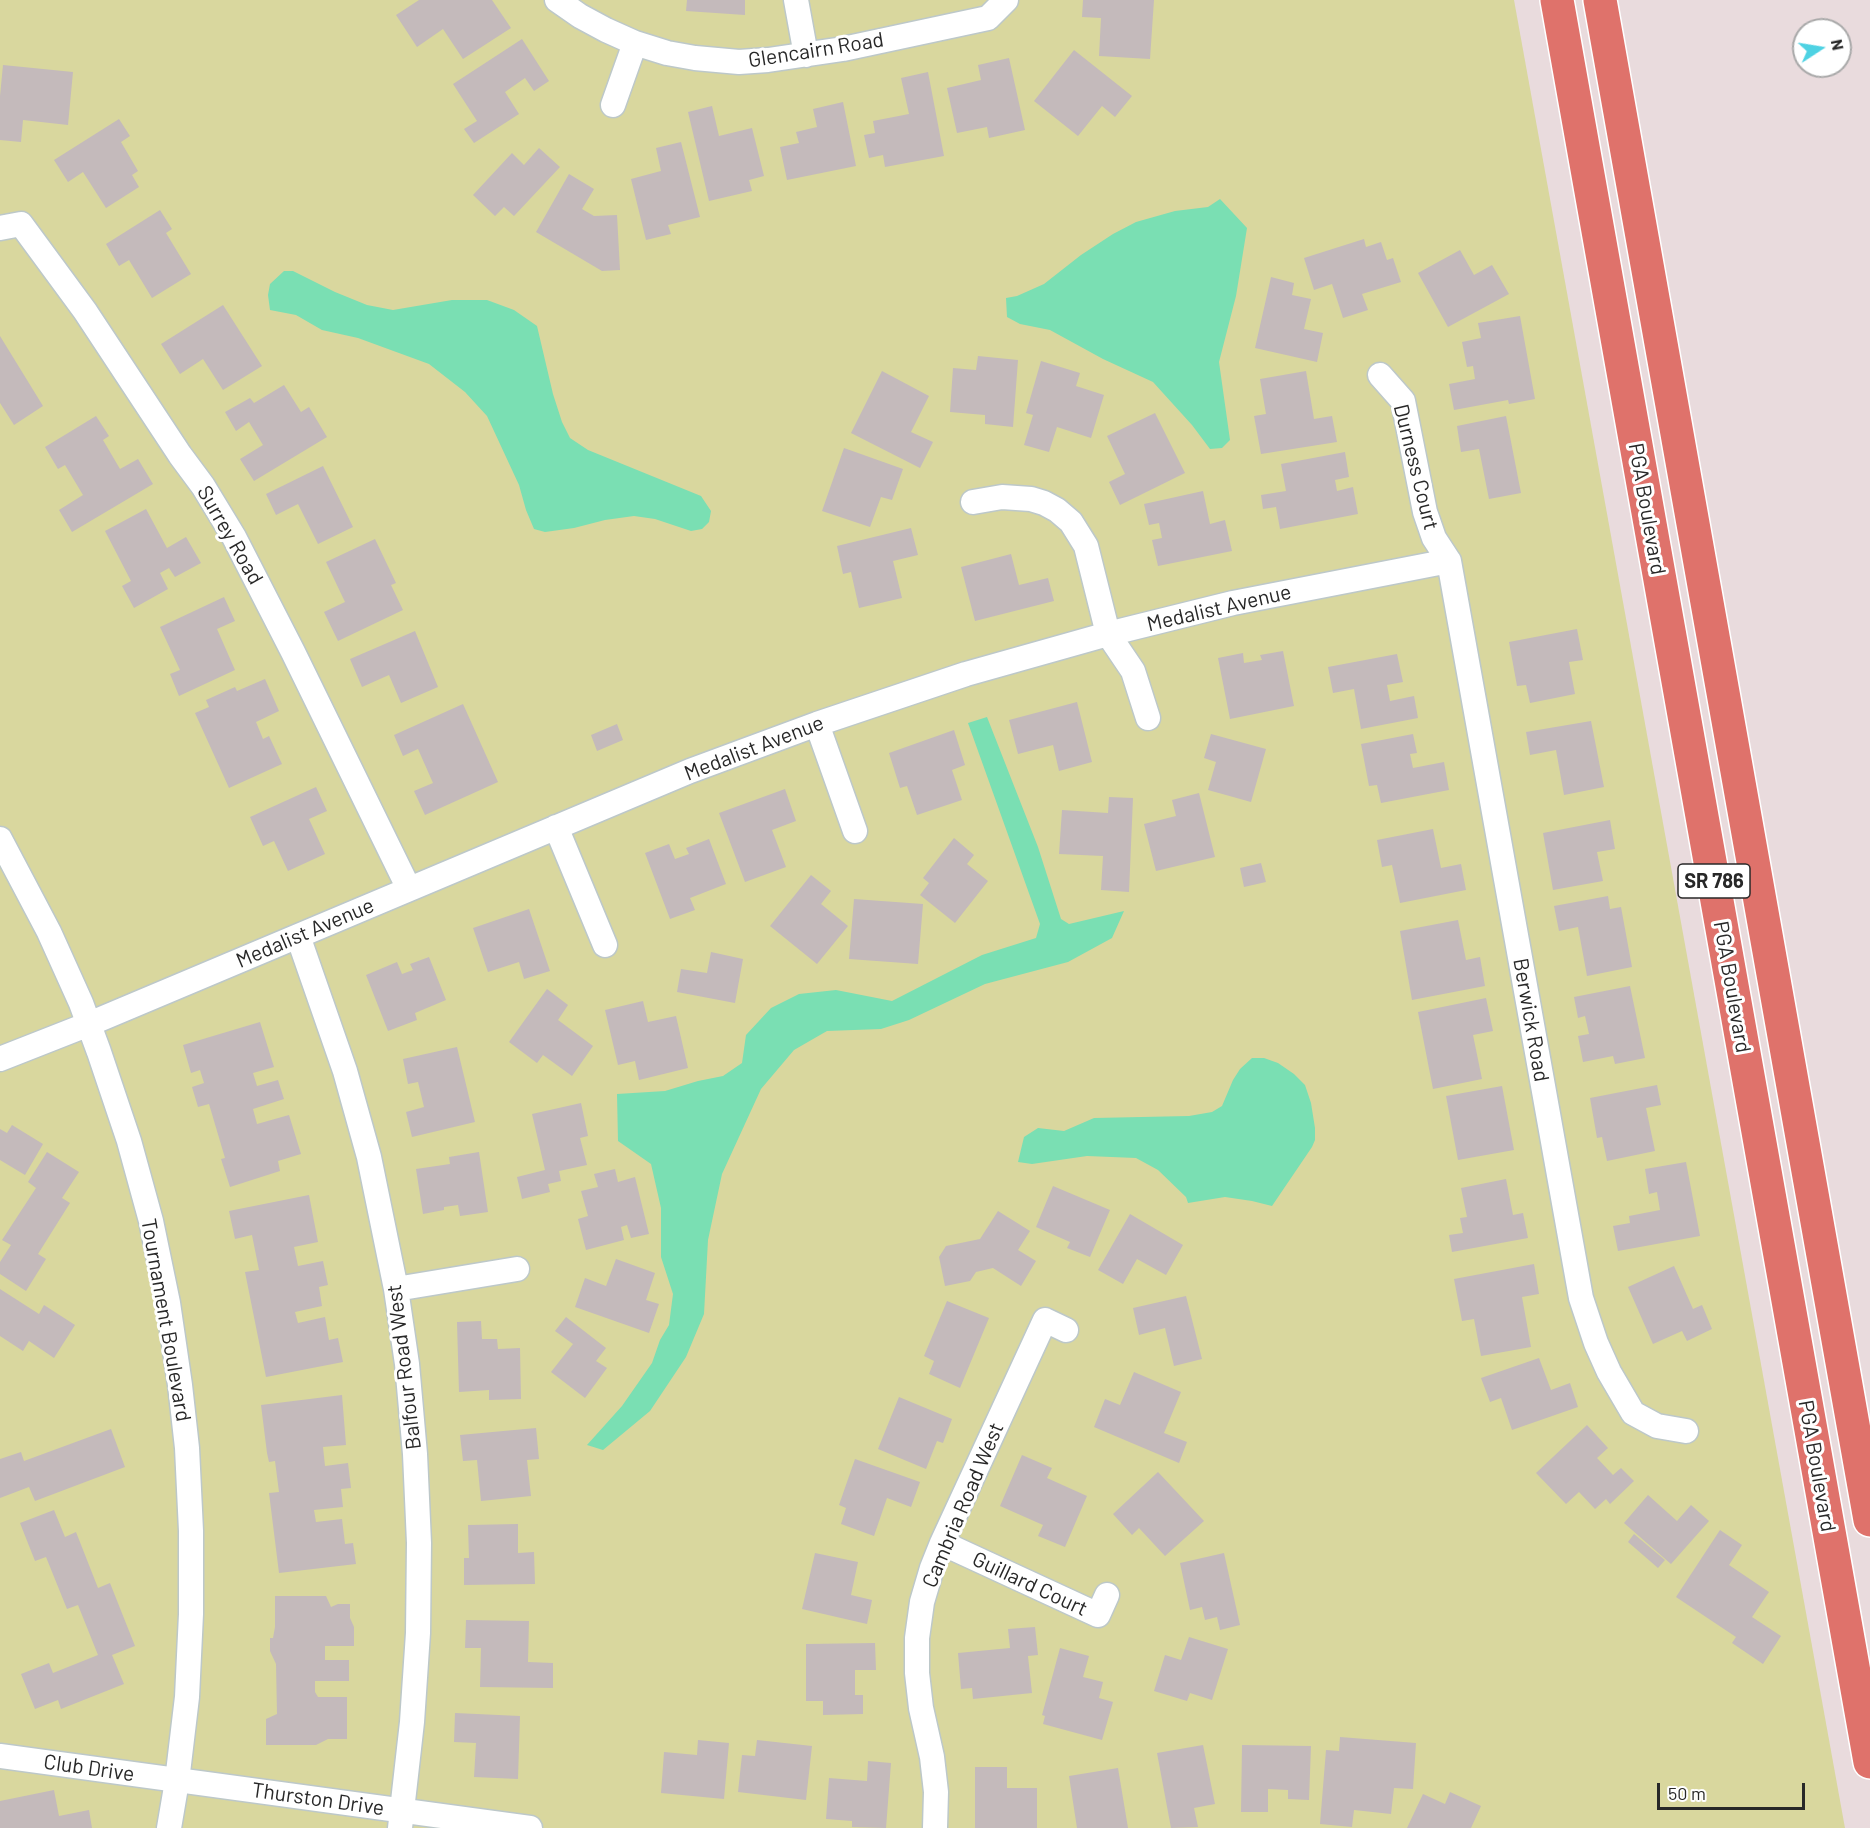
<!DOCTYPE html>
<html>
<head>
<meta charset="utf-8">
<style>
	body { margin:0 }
	#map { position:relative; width:1870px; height:1828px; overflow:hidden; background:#e9dbdd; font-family:Barlow,sans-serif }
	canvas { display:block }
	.north { position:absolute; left:1792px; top:18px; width:60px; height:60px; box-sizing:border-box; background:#fff; border:2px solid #a9a9a9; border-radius:50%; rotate:78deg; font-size:16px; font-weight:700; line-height:24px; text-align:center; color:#282828 }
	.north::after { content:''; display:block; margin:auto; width:21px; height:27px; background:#4ed2e3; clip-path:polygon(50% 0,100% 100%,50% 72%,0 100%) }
	.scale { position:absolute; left:1657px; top:1783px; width:148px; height:27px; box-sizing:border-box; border:3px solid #282828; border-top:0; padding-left:8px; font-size:18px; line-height:21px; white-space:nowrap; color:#282828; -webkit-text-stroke:4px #fff; paint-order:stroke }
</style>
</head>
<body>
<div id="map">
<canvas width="1870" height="1828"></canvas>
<div class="north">N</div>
<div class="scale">50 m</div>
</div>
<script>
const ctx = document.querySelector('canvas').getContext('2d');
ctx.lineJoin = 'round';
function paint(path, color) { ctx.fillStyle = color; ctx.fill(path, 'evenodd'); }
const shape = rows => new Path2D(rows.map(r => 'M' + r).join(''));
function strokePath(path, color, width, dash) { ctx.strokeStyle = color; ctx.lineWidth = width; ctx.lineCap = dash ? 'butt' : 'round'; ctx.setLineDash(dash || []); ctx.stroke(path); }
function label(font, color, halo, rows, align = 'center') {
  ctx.font = font + ' Barlow,sans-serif'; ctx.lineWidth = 6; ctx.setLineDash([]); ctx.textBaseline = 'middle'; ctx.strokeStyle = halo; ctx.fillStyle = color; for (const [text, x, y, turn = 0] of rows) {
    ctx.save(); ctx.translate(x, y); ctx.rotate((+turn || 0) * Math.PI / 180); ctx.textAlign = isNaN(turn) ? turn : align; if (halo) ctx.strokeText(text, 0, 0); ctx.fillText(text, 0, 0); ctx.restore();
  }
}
const green = shape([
	[0,0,1514,0,1845,1828,0,1828]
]);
const water = shape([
	[1220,199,1247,228,1236,296,1219,362,1230,440,1222,448,1210,449,1192,425,1153,382,1103,359,1050,330,1020,324,1007,317,1006,298,1017,296,1044,284,1081,255,1113,234,1136,222,1175,211,1208,207],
	[284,271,293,271,335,292,367,305,393,310,452,300,487,300,514,310,537,326,553,394,562,422,570,438,588,450,701,496,711,511,709,522,702,529,691,531,655,519,634,516,605,520,574,528,545,532,534,529,526,510,519,485,487,416,465,392,429,364,358,338,322,330,296,315,270,310,268,295,270,284],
	[987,717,1038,847,1061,919,1069,924,1124,911,1112,938,1068,962,985,984,909,1020,881,1029,827,1031,794,1050,761,1089,722,1174,708,1240,704,1314,686,1357,650,1411,603,1450,587,1445,622,1406,652,1363,660,1340,669,1325,673,1294,661,1257,661,1208,651,1164,618,1141,617,1094,665,1091,698,1081,723,1076,742,1063,746,1035,771,1008,799,994,836,990,892,1001,982,955,1036,938,1040,924,968,723],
	[1252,1058,1264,1058,1278,1063,1294,1074,1305,1085,1311,1103,1315,1128,1315,1140,1312,1147,1272,1206,1252,1201,1225,1197,1188,1203,1186,1197,1158,1170,1136,1158,1087,1156,1032,1164,1018,1162,1024,1137,1038,1128,1064,1131,1094,1118,1189,1116,1212,1112,1222,1106,1233,1080,1240,1069]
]);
const building = shape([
	[419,0,492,0,511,28,463,59,443,29,417,47,396,15],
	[687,0,745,0,745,15,686,11],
	[1083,0,1154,0,1150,59,1099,56,1101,18,1082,17],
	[522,39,549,81,534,91,525,78,505,92,519,114,474,143,464,129,477,121,453,84],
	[1074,50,1132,96,1115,117,1102,106,1078,136,1034,101],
	[1009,58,1025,130,989,138,987,127,957,133,947,88,981,80,978,65],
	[3,65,73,72,68,125,23,120,21,142,0,140,0,96],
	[928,72,944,156,885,167,883,155,869,158,864,135,875,133,873,121,909,114,901,78],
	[843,102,856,166,787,180,780,147,799,143,796,132,817,127,813,109],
	[712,106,719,136,752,128,764,176,749,180,752,191,709,201,688,112],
	[119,119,130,136,121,142,138,171,132,175,139,187,106,208,83,172,68,182,54,160],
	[681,142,700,217,668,225,671,234,646,240,631,179,661,171,656,148],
	[539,148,560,167,514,216,504,207,495,216,473,195,512,153,524,165],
	[569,174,594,189,582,209,594,216,617,215,620,270,602,271,536,232],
	[160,210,172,229,166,233,191,274,152,298,129,260,119,266,106,244],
	[1364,239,1366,247,1381,242,1387,260,1393,258,1401,282,1362,294,1368,310,1343,318,1332,284,1314,290,1304,258],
	[1460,250,1474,275,1492,265,1509,294,1448,327,1418,273],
	[1271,277,1294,283,1292,295,1311,299,1304,329,1323,333,1317,362,1255,348],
	[223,305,262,366,223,390,203,359,180,374,161,344],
	[1520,316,1535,399,1509,404,1508,400,1454,410,1449,384,1475,379,1473,366,1467,367,1462,342,1481,338,1478,323],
	[0,336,43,406,14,425,0,403],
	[978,356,1018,360,1013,427,985,424,985,415,950,412,953,368,976,370],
	[1041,361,1080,373,1076,386,1104,395,1091,438,1057,427,1049,452,1024,445,1033,415,1026,413],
	[882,371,929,396,911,432,933,442,920,468,851,433],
	[1306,371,1314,419,1332,416,1337,442,1261,454,1254,416,1266,414,1260,379],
	[284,385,301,412,309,407,327,437,254,481,240,459,263,445,249,422,236,431,225,412,250,398,254,403],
	[1155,413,1185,473,1120,505,1109,482,1125,474,1107,436],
	[96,416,109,436,103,440,120,469,138,459,153,484,72,532,59,510,83,495,65,465,58,469,45,447],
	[1506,416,1521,493,1489,499,1479,449,1461,452,1457,426],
	[844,448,903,469,892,500,881,497,870,527,822,511],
	[1345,452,1349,477,1335,480,1337,491,1353,487,1358,514,1280,529,1276,507,1263,509,1261,495,1286,491,1281,464],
	[323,466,353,527,318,544,298,504,276,515,266,494],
	[1203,491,1210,524,1225,520,1232,551,1158,566,1152,540,1162,538,1159,523,1149,525,1144,504],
	[146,509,167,548,186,537,201,563,175,577,169,568,160,573,168,589,134,608,122,586,131,581,105,531],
	[911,528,918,555,893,561,902,598,859,608,851,572,843,574,837,546],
	[375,539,396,583,391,585,403,610,338,641,324,612,345,602,326,562],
	[1011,554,1019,585,1048,578,1054,601,975,621,961,567],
	[224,597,235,621,217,629,235,670,179,696,170,674,180,670,160,627],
	[1577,629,1583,660,1569,662,1575,694,1530,703,1526,685,1517,686,1509,642],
	[415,631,438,687,401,703,389,675,362,687,350,659],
	[1283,651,1294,706,1230,719,1218,658,1243,653,1244,663,1262,660,1260,655],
	[1397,654,1403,682,1387,685,1390,701,1414,696,1418,718,1361,729,1354,689,1333,693,1328,667],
	[265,679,279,711,256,722,263,739,269,736,282,764,229,788,195,713,209,707,206,700,235,687,237,691],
	[1077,702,1092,762,1059,771,1053,745,1018,754,1009,720],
	[463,704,498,782,425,815,414,791,433,783,418,749,403,756,394,735],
	[1591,721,1604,787,1564,795,1556,750,1530,755,1526,732],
	[617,724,623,740,597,751,591,735],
	[954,730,965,765,952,770,962,800,917,815,907,786,900,788,889,753],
	[1211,734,1266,749,1251,802,1208,790,1216,762,1204,758],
	[1413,734,1417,753,1410,754,1413,768,1444,762,1449,790,1381,803,1377,785,1369,786,1361,744],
	[316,787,327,811,309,819,325,854,288,871,274,841,263,846,250,817],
	[785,789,796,821,772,830,786,867,745,882,719,813],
	[1199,793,1215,857,1156,871,1144,824,1176,816,1172,800],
	[1109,797,1133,798,1129,892,1101,890,1103,856,1059,854,1062,810,1108,813],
	[1610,820,1615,849,1597,852,1603,881,1553,890,1543,833],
	[1433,829,1441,868,1461,864,1466,890,1400,903,1392,865,1382,867,1377,840],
	[954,838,974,855,967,864,988,881,955,923,920,895,929,883,923,878],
	[709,839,726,884,690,898,695,910,670,919,645,853,669,844,675,859,689,854,686,848],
	[1261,863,1266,882,1244,887,1240,868],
	[811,875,831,891,821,904,848,926,817,964,770,926],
	[1608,896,1610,909,1621,907,1632,967,1587,976,1578,927,1559,931,1554,906],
	[854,899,923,904,918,964,849,959],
	[529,909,550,971,524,979,519,962,488,972,473,928],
	[1458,920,1466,960,1480,957,1485,986,1412,1000,1400,931],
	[711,952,743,959,735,1003,677,992,681,969,707,973],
	[429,957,446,1000,415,1013,417,1020,388,1031,366,975,397,962,402,974,413,970,410,964],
	[1630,986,1645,1058,1615,1064,1613,1056,1583,1062,1578,1036,1589,1034,1585,1016,1578,1018,1574,997],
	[547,989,568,1005,558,1020,593,1046,572,1076,543,1055,537,1063,509,1042],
	[1486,998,1493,1031,1473,1035,1482,1079,1433,1089,1418,1012],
	[643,1001,648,1022,676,1016,688,1068,639,1080,635,1061,618,1065,605,1010],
	[260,1022,274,1067,253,1073,257,1086,278,1080,284,1099,253,1109,257,1124,289,1115,301,1154,278,1161,280,1171,230,1187,221,1159,225,1158,209,1104,198,1107,192,1087,204,1083,200,1070,191,1073,183,1045],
	[457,1047,475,1122,412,1137,406,1112,424,1107,418,1082,408,1084,403,1059],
	[1657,1085,1661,1105,1646,1108,1655,1151,1607,1161,1602,1137,1597,1138,1590,1098],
	[1502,1086,1514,1150,1458,1160,1446,1096],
	[581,1103,588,1136,580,1138,587,1165,559,1171,561,1181,548,1184,550,1192,522,1199,517,1177,545,1170,532,1114],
	[12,1125,43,1144,25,1175,0,1160,0,1129,7,1133],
	[47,1152,79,1172,62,1198,70,1203,38,1254,46,1259,26,1291,0,1274,0,1262,11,1245,2,1240,36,1188,28,1182],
	[479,1152,488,1212,460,1216,458,1205,444,1207,444,1210,423,1214,416,1169,450,1164,449,1157],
	[1686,1162,1700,1236,1618,1251,1613,1226,1630,1223,1629,1216,1660,1210,1657,1192,1649,1194,1645,1169],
	[615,1169,618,1182,635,1177,649,1234,631,1238,627,1225,621,1227,624,1240,586,1250,578,1219,588,1216,581,1191,598,1187,594,1174],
	[1506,1179,1513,1215,1523,1213,1528,1238,1452,1252,1449,1235,1463,1233,1460,1218,1467,1217,1461,1188],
	[1053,1186,1110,1210,1090,1257,1067,1248,1070,1242,1036,1227],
	[309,1195,318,1242,294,1247,298,1266,323,1261,328,1285,319,1287,322,1306,295,1312,298,1323,325,1317,329,1340,338,1338,343,1362,266,1377,245,1272,259,1270,252,1235,235,1239,229,1211],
	[998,1211,1030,1231,1018,1250,1036,1261,1021,1286,993,1268,976,1272,970,1281,945,1286,939,1257,946,1246,980,1239],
	[1130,1214,1183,1245,1166,1275,1137,1259,1123,1284,1098,1270],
	[616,1259,655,1273,646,1300,659,1304,649,1333,575,1307,585,1278,606,1286],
	[1534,1264,1539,1294,1522,1297,1531,1347,1481,1356,1474,1319,1462,1321,1454,1279],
	[1674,1266,1693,1309,1702,1305,1712,1329,1687,1341,1682,1331,1653,1344,1628,1287],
	[0,1289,39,1314,44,1305,75,1325,54,1358,29,1341,23,1351,0,1336],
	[1186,1296,1202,1359,1174,1366,1165,1328,1139,1335,1133,1308],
	[947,1301,989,1318,960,1388,929,1374,934,1361,924,1356],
	[566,1317,606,1348,596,1361,607,1368,585,1398,551,1372,573,1344,555,1331],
	[481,1321,482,1339,497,1339,498,1349,520,1348,521,1399,489,1400,489,1390,459,1392,457,1322],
	[1539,1358,1551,1390,1570,1383,1578,1407,1512,1430,1501,1398,1490,1402,1481,1378],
	[1134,1372,1181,1392,1164,1433,1187,1442,1179,1463,1094,1427,1105,1399,1120,1405],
	[342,1395,346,1445,323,1447,325,1466,348,1463,351,1488,341,1489,343,1507,314,1510,316,1522,342,1519,345,1544,353,1543,356,1564,279,1573,269,1493,279,1492,275,1461,269,1462,267,1453,261,1405],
	[899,1397,952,1419,943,1443,937,1441,926,1469,878,1449],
	[1587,1425,1608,1448,1597,1458,1613,1475,1621,1468,1634,1481,1610,1504,1606,1499,1595,1509,1579,1492,1566,1504,1536,1473],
	[536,1428,539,1459,527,1460,531,1496,481,1501,477,1460,463,1461,460,1435],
	[111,1429,125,1467,35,1501,29,1487,0,1498,0,1459,21,1452,24,1461],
	[1022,1455,1052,1468,1047,1478,1087,1496,1065,1547,1038,1536,1043,1525,1000,1506],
	[855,1459,920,1482,911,1507,887,1498,874,1536,841,1524,846,1508,839,1505],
	[1158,1472,1204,1521,1165,1556,1139,1528,1132,1535,1113,1514],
	[1648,1495,1677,1521,1691,1505,1709,1521,1671,1564,1624,1523],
	[54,1510,65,1537,76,1532,98,1588,110,1583,135,1646,112,1655,124,1684,61,1709,58,1700,35,1709,21,1674,49,1663,53,1673,98,1655,78,1605,67,1609,46,1557,35,1561,20,1523],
	[518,1524,518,1553,534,1552,535,1584,464,1585,464,1558,469,1558,468,1525],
	[1720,1530,1742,1545,1729,1565,1769,1592,1752,1617,1781,1636,1763,1664,1732,1643,1736,1637,1676,1597],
	[1634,1534,1665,1560,1658,1568,1628,1542],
	[815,1553,858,1562,851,1595,872,1600,867,1624,802,1609],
	[1224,1553,1240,1625,1220,1630,1217,1617,1205,1620,1202,1607,1190,1610,1180,1563],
	[275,1596,326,1596,331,1607,338,1604,350,1604,350,1618,354,1627,354,1646,325,1646,325,1660,349,1660,349,1681,315,1681,315,1692,318,1697,347,1697,347,1739,328,1739,316,1745,266,1745,266,1719,277,1714,276,1664,270,1651,270,1638,273,1638,275,1627],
	[466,1620,529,1621,528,1662,553,1663,553,1688,480,1687,481,1648,465,1648],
	[1035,1627,1038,1655,1028,1656,1032,1693,973,1699,972,1688,961,1689,958,1653,1010,1648,1008,1629],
	[1189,1637,1228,1649,1212,1700,1190,1693,1187,1701,1154,1691,1165,1655,1181,1660],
	[875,1643,876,1670,855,1670,855,1695,863,1695,863,1714,823,1715,823,1701,806,1701,806,1644],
	[1060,1648,1089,1656,1083,1677,1103,1682,1099,1698,1113,1702,1102,1740,1043,1724,1045,1716,1042,1715],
	[455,1713,520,1716,518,1779,474,1777,476,1743,454,1742],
	[1340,1737,1416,1743,1413,1789,1394,1788,1391,1814,1354,1810,1352,1827,1320,1824,1326,1750,1339,1751],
	[698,1740,729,1743,724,1799,661,1793,664,1752,697,1755],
	[757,1740,812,1746,806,1800,738,1792,742,1755,755,1756],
	[1203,1745,1215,1804,1194,1808,1198,1827,1171,1828,1157,1753],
	[1242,1745,1311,1746,1309,1800,1288,1799,1288,1790,1268,1789,1268,1812,1241,1812],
	[868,1761,891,1763,886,1828,852,1827,852,1821,826,1819,829,1778,867,1781],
	[975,1767,1007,1767,1007,1788,1037,1788,1037,1828,975,1828],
	[1118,1768,1128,1828,1077,1828,1069,1776],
	[54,1790,59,1816,89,1810,92,1828,0,1828,0,1801],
	[1450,1792,1481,1806,1471,1828,1407,1828,1423,1794,1445,1804]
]);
const minor = shape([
	[557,0,580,16,606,30,635,43,667,53,695,58,739,62,768,60,843,49,988,18,1006,0],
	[796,0,806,55],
	[613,105,635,43],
	[0,228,21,224,85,311,180,455,203,486,234,537,293,652,409,889],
	[1380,375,1403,401,1425,512,1434,538,1449,561,1581,1298,1596,1343,1609,1372,1633,1413,1657,1426,1686,1431],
	[973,502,1002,497,1031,499,1044,503,1057,510,1071,522,1086,546,1108,634,1133,671,1148,718],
	[817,724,855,831],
	[556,827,605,945],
	[0,839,49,932,81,1003,99,1052,129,1141,151,1221,168,1303,180,1385,187,1448,191,1531,191,1614,187,1697,177,1781,169,1828],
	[298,936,345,1071,369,1157,396,1289,407,1364,415,1454,419,1543,418,1633,412,1722,400,1828],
	[0,1059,89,1024,690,771,817,724,966,674,1108,634,1233,603,1449,561],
	[396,1289,517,1269],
	[942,1543,1098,1615,1107,1595],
	[0,1756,530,1828],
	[935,1828,936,1792,932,1757,921,1708,917,1673,917,1638,922,1602,932,1568,942,1543,1045,1320,1066,1330]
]);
const primary = shape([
	[1557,0,1870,1762],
	[1600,0,1870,1520]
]);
const shields = [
	[1714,881,72]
];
const shieldNames = [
	["SR 786",1714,881]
];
const streetNames = [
	["Glencairn Road",816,50,-9],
	["Durness Court",1416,467,76],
	["PGA Boulevard",1647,509,80],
	["Surrey Road",230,535,60],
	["Medalist Avenue",1219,608,-13],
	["Medalist Avenue",754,748,-21],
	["Medalist Avenue",305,933,-23],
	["PGA Boulevard",1732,987,80],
	["Berwick Road",1531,1020,80],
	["Tournament Boulevard",166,1320,80],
	["Balfour Road West",404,1367,-97],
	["PGA Boulevard",1817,1466,80],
	["Cambria Road West",963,1505,-67],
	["Guillard Court",1030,1584,25],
	["Club Drive",89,1768,8],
	["Thurston Drive",318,1799,8]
];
paint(green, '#d9d79e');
paint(water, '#7adfb3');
paint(building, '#c4babb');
strokePath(minor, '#bdc8c9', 27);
strokePath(primary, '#fff', 36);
strokePath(minor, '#fff', 24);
strokePath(primary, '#df726b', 33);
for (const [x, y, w] of shields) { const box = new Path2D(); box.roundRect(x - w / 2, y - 17, w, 34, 4.5); ctx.fillStyle = '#fff'; ctx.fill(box); strokePath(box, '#282828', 1.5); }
label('bold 20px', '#282828', null, shieldNames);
label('21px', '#282828', '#fff', streetNames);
</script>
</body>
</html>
